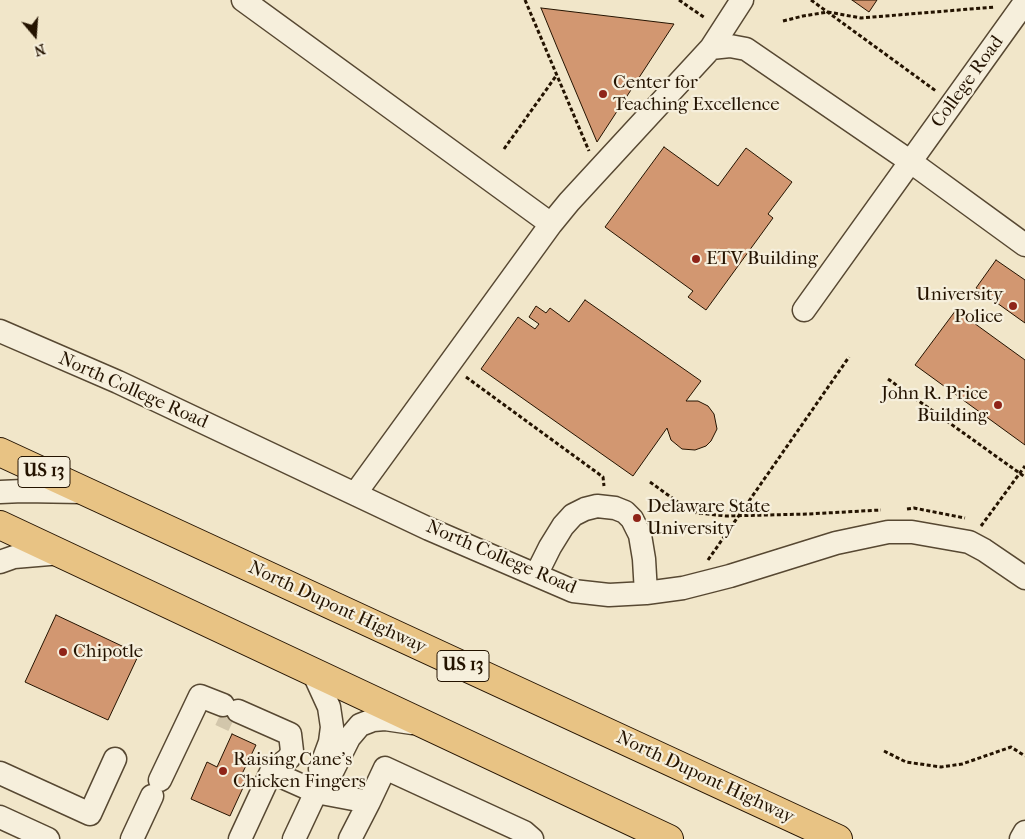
<!DOCTYPE html>
<html>
<head>
<meta charset="utf-8">
<style>
	body { margin:0 }
	#map { position:relative; width:1025px; height:839px; overflow:hidden; background:#f1e6c9; font-family:"IM FELL French Canon",serif }
	canvas { display:block }
	.north { position:absolute; left:10px; top:10px; width:50px; height:50px; -webkit-text-stroke:4px #f6efdc; paint-order:stroke; rotate:162deg; font-size:14px; font-weight:700; line-height:20px; text-align:center; color:#241300 }
	.north::after { content:''; display:block; margin:auto; width:18px; height:22px; background:#241300; clip-path:polygon(50% 0,100% 100%,50% 72%,0 100%) }
</style>
</head>
<body>
<div id="map">
<canvas width="1025" height="839"></canvas>
<div class="north">N</div>
</div>
<script>
const ctx = document.querySelector('canvas').getContext('2d');
ctx.lineJoin = 'round';
function paint(path, color) { ctx.fillStyle = color; ctx.fill(path, 'evenodd'); }
const shape = rows => new Path2D(rows.map(r => 'M' + r).join(''));
function strokePath(path, color, width, dash) { ctx.strokeStyle = color; ctx.lineWidth = width; ctx.lineCap = dash ? 'butt' : 'round'; ctx.setLineDash(dash || []); ctx.stroke(path); }
function label(font, color, halo, rows, align = 'center') {
  ctx.font = font + ' "IM FELL French Canon",serif'; ctx.lineWidth = 4.5; ctx.setLineDash([]); ctx.textBaseline = 'middle'; ctx.strokeStyle = halo; ctx.fillStyle = color; for (const [text, x, y, turn = 0] of rows) {
    ctx.save(); ctx.translate(x, y); ctx.rotate((+turn || 0) * Math.PI / 180); ctx.textAlign = isNaN(turn) ? turn : align; if (halo) ctx.strokeText(text, 0, 0); ctx.fillText(text, 0, 0); ctx.restore();
  }
}
const building = shape([
	[852,0,877,0,869,12,852,0],
	[541,8,674,24,597,142,557,47,541,8],
	[664,147,718,186,746,148,792,182,768,214,773,218,706,310,688,297,693,291,605,227,664,147],
	[996,260,1025,280,1025,323,976,288,996,260],
	[585,300,701,381,686,401,698,401,708,406,714,414,717,429,711,441,706,446,695,450,682,449,671,440,667,428,633,476,481,369,518,317,535,329,539,324,529,317,536,306,546,313,550,308,569,322,585,300],
	[956,310,1025,360,1025,445,915,365,956,310],
	[56,615,139,654,108,720,25,682,56,615],
	[232,734,256,745,241,776,247,779,230,816,191,799,207,762,217,767,232,734]
]);
const minorTunnel = shape([
	[220,715,233,721]
]);
const path = shape([
	[525,0,589,151],
	[679,0,705,18],
	[811,0,936,91],
	[783,21,803,16,828,12,861,18,873,17,995,7],
	[504,149,556,76],
	[466,377,603,477,604,486],
	[888,379,1025,477],
	[650,482,686,508,697,513,726,516,808,514,881,510],
	[907,509,914,508,965,518],
	[981,526,1025,466],
	[708,560,849,357],
	[884,751,906,762,941,767,962,764,1011,747,1025,756]
]);
const minor = shape([
	[243,0,551,224],
	[711,48,730,46,746,49,911,162,1025,245],
	[804,310,1025,2],
	[0,331,118,382,429,529,573,591,609,595,646,593,683,588,730,576,836,543,888,532,912,532,969,542,984,550,1025,578],
	[0,492,23,491,82,492],
	[355,494,551,224,569,202,711,48,742,0],
	[0,562,14,557,61,553],
	[536,575,550,547,563,526,573,515,585,509,597,506,615,508,625,512,632,519,640,535,644,559,646,593],
	[313,672,329,707,332,727,330,742,320,769],
	[238,711,290,734,292,751,289,758,271,772,240,839],
	[271,772,316,792,369,802,385,768,524,832,532,839],
	[0,773,90,814,115,759],
	[160,780,200,696,223,705],
	[0,817,48,839],
	[132,839,152,796],
	[294,839,316,792,333,770,349,738,360,725,373,720,385,719,412,723],
	[350,839,369,802],
	[1021,839,1025,832]
]);
const highway = shape([
	[0,452,838,839],
	[0,525,669,839]
]);
const markers = [
	[603,94,5,"#8f2418"],
	[696,259,5,"#8f2418"],
	[1013,306,5,"#8f2418"],
	[998,405,5,"#8f2418"],
	[637,518,5,"#8f2418"],
	[63,652,5,"#8f2418"],
	[223,771,5,"#8f2418"]
];
const shields = [
	[44,472,52],
	[463,666,52]
];
const shieldNames = [
	["US 13",44,472],
	["US 13",463,666]
];
const streetNames = [
	["College Road",968,82,-54],
	["North College Road",133,391,24],
	["North College Road",501,558,23],
	["North Dupont Highway",337,608,25],
	["North Dupont Highway",705,778,25]
];
const poiNames = [
	["Center for",613,83],
	["Teaching Excellence",613,105],
	["ETV Building",706,259],
	["University",1003,295,"right"],
	["Police",1003,317,"right"],
	["John R. Price",988,394,"right"],
	["Building",988,416,"right"],
	["Delaware State",647,507],
	["University",647,529],
	["Chipotle",73,652],
	["Raising Cane's",233,760],
	["Chicken Fingers",233,782]
];
paint(building, '#d29771');
strokePath(building, '#241300', 1);
strokePath(minorTunnel, '#d2c6ab', 22, [22, 11]);
strokePath(minor, '#574832', 25);
strokePath(highway, '#241300', 30);
strokePath(path, '#241300', 3, [4, 2.5]);
strokePath(minor, '#f6efdc', 22);
strokePath(highway, '#e8c384', 28);
for (const [x, y, r, color] of markers) { const dot = new Path2D(); dot.arc(x, y, r, 0, 2 * Math.PI); ctx.fillStyle = color; ctx.fill(dot); strokePath(dot, '#f6efdc', 2); }
for (const [x, y, w] of shields) { const box = new Path2D(); box.roundRect(x - w / 2, y - 15.5, w, 31, 4); ctx.fillStyle = '#f6efdc'; ctx.fill(box); strokePath(box, '#241300', 1); }
label('bold 18px', '#241300', null, shieldNames);
label('19px', '#241300', '#f6efdc', streetNames);
label('19px', '#241300', '#f6efdc', poiNames, 'left');
</script>
</body>
</html>
